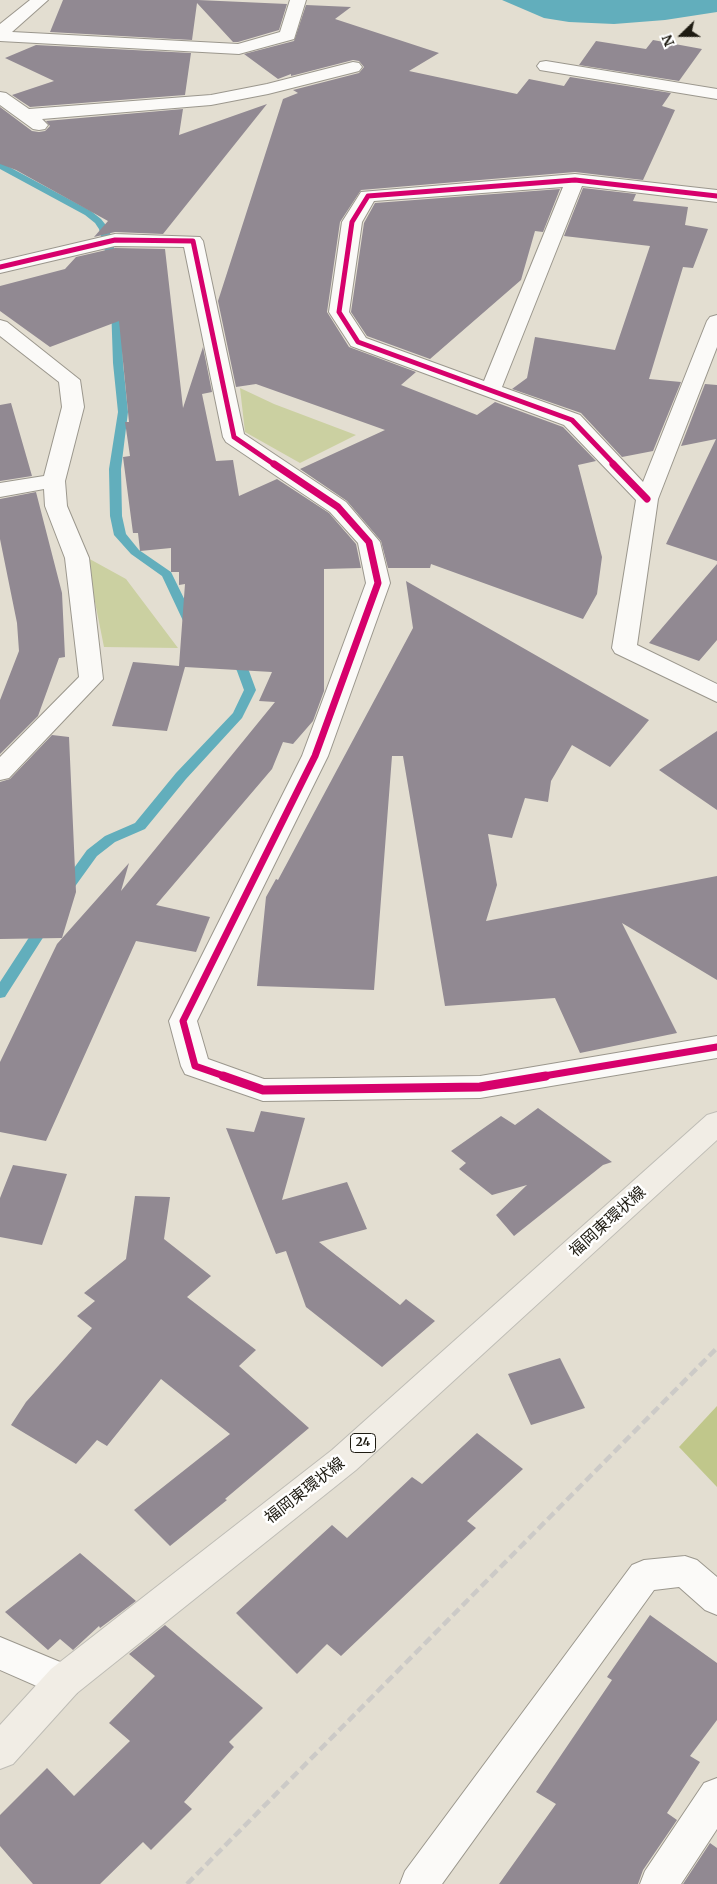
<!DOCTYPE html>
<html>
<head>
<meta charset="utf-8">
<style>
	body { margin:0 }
	#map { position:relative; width:717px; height:1884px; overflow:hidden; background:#e3ded1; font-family:Merriweather,serif }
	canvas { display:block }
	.north { position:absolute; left:657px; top:10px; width:50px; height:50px; -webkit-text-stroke:4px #fff; paint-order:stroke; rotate:248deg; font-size:14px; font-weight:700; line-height:20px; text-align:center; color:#1e1b12 }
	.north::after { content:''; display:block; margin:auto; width:18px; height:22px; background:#1e1b12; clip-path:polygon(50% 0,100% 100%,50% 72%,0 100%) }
</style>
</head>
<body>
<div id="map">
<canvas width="717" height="1884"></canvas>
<div class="north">N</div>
</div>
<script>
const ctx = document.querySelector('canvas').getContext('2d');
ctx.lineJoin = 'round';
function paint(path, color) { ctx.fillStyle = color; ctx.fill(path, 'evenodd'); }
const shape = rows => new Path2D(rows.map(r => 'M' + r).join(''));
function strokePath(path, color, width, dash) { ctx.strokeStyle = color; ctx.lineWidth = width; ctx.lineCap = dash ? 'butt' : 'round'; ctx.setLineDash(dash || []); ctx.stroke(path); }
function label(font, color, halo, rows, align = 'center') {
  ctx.font = font + ' Merriweather,"Noto Sans JP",serif'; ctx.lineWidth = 5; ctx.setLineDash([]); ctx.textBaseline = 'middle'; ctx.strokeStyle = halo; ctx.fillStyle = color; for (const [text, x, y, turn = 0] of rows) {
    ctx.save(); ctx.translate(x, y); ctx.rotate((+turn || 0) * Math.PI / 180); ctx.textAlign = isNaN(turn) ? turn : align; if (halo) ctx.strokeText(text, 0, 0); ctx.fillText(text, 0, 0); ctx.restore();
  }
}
const green = shape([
	[240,388,274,404,356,435,300,463,245,432],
	[86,557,126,579,178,648,104,647]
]);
const forest = shape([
	[717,1406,717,1487,679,1447]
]);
const water = shape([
	[502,0,717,0,717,12,665,20,614,24,569,22,544,18]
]);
const stream = shape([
	[0,162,91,211,101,219,109,229,119,266,117,268,109,266,99,229,95,223,85,215,0,169,0,162],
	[116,302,121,305,123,363,128,412,121,469,122,516,126,534,139,550,171,572,197,625,191,629,185,625,162,576,131,554,114,535,110,516,109,469,118,412,113,363,111,305,116,302],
	[234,652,238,653,249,671,256,690,242,718,186,779,145,829,115,842,97,856,71,892,61,892,59,889,61,886,87,850,105,836,135,823,176,773,233,713,244,690,237,671,228,656,234,652],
	[46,917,53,922,5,997,0,998,0,982,41,919,46,917]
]);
const building = shape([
	[63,0,198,0,287,4,279,30,238,42,233,42,197,3,192,40,50,32],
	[306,5,351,7,335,19,439,53,409,71,517,94,529,79,564,86,570,77,671,93,662,106,675,110,643,180,575,172,361,190,340,222,327,312,349,347,416,372,401,385,477,415,495,402,563,427,596,461,578,465,602,557,597,594,583,619,431,564,430,568,388,568,381,541,347,501,300,469,385,430,256,384,236,387,218,301,283,99,298,93,293,90,359,73,364,67,359,61,353,60,291,76,291,74,278,79,244,54,294,41],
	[653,40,702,49,679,81,579,65,596,41,646,49],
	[36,45,191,53,185,95,30,107,12,95,54,81,5,58],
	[267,104,163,234,115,232,94,237,108,221,16,170,0,164,0,107,32,131,39,132,45,131,50,126,46,121,183,109,179,135],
	[583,188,636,194,633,201,688,207,685,225,708,229,693,268,683,267,649,379,681,382,653,451,622,457,581,413,512,389,527,378,535,337,615,350,650,246,564,236],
	[560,189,543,232,535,231,521,280,430,359,367,336,351,312,364,223,375,203],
	[115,248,165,249,183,408,203,347,212,392,202,394,216,461,233,460,239,496,277,479,329,513,356,544,361,568,324,569,324,691,313,721,293,744,283,742,272,769,156,905,210,917,196,952,136,941,46,1141,0,1132,0,1062,57,944,129,863,121,891,275,702,259,701,272,672,185,667,167,731,112,726,133,662,179,666,185,584,179,585,179,572,171,572,171,548,140,551,138,533,133,533,123,457,130,456,125,422,129,422,119,321,50,347,0,311,0,286,65,269,76,257],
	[705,384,717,385,717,561,666,544,716,439,681,446],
	[11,403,32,476,0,481,0,405],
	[36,492,62,593,65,657,59,658,38,716,0,754,0,700,19,651,17,623,0,539,0,499],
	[717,564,717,640,699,661,649,643],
	[406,581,649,720,610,767,572,745,551,781,548,802,525,798,512,838,488,834,497,885,486,921,717,876,717,980,622,923,677,1033,580,1053,555,998,445,1006,403,756,392,756,374,990,257,986,266,897,276,879,278,880,413,628],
	[717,731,717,810,659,770],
	[52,735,69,737,76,892,62,938,0,939,0,782,10,779],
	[538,1108,612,1162,603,1165,514,1236,496,1215,527,1185,492,1195,459,1169,466,1163,451,1151,501,1116,515,1125],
	[261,1111,305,1118,282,1200,347,1182,367,1229,319,1242,400,1305,406,1299,435,1321,382,1367,306,1307,286,1251,276,1254,226,1128,254,1132],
	[13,1165,67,1174,42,1245,0,1237,0,1198],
	[135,1196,170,1197,164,1239,211,1276,187,1297,256,1350,239,1366,309,1428,225,1499,227,1500,170,1546,134,1510,230,1434,161,1379,107,1446,97,1440,76,1464,11,1425,26,1402,92,1328,77,1316,95,1301,84,1293,126,1259],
	[560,1358,585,1408,531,1425,508,1374],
	[477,1433,523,1469,467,1521,476,1528,341,1656,327,1644,297,1674,236,1613,332,1525,347,1538,412,1477,422,1484],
	[80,1553,136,1601,100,1628,99,1626,73,1650,60,1639,48,1650,5,1612],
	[650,1615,717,1663,717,1720,690,1756,700,1762,667,1813,677,1820,643,1870,638,1884,499,1884,556,1804,536,1792,612,1680,607,1677],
	[165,1625,263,1708,229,1742,234,1747,184,1802,192,1809,151,1850,143,1842,100,1884,33,1884,0,1846,0,1815,47,1768,74,1796,130,1741,109,1723,155,1676,129,1654],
	[710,1843,717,1848,717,1884,683,1884]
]);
const street = shape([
	[30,0,48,0,12,32,238,44,280,32,290,0,306,0,294,39,239,54,0,41,0,24,30,0],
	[546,61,717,89,717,99,540,70,537,66,540,62,546,61],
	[353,62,359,63,362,67,359,71,268,94,211,105,42,119,48,125,45,129,39,130,33,129,0,105,0,92,6,93,29,109,211,95,267,84,353,62],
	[575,174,717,190,717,202,582,186,502,387,580,415,643,482,707,321,710,317,717,315,717,347,658,499,637,645,717,684,717,702,615,653,612,648,636,500,564,425,351,346,329,312,342,222,361,192,575,174],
	[563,187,484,381,366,338,349,312,362,222,374,201,563,187],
	[115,234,200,237,203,241,244,434,346,502,380,542,390,583,328,756,197,1021,208,1059,264,1079,480,1076,717,1036,717,1058,480,1098,263,1101,185,1074,181,1066,169,1021,302,756,366,583,358,543,330,512,226,442,223,437,184,247,115,246,0,273,0,261,115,234],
	[0,320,7,322,80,380,84,407,65,481,67,506,89,558,103,679,9,778,0,780,0,757,79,677,65,558,45,506,44,489,0,497,0,483,44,476,62,407,59,382,0,336,0,320],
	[685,1556,697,1560,717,1577,717,1615,705,1610,679,1587,654,1590,442,1884,400,1884,405,1871,632,1565,644,1560,685,1556],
	[0,1637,77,1669,82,1681,77,1693,64,1698,0,1670,0,1637],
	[717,1778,717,1829,681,1884,640,1884,645,1871,704,1783,717,1778]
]);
const primary = shape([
	[717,1112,717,1140,356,1470,77,1693,13,1764,0,1769,0,1725,51,1669,332,1450,707,1115,717,1112]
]);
const rail = shape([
	[187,1884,717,1348]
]);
const cyclewayFar2 = shape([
	[0,267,115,240,193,241,234,437,275,465],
	[615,465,572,420,358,342,339,312,352,222,368,196,575,180,717,196]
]);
const cyclewayFar1 = shape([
	[613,464,647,499],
	[227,1077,195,1066,183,1021,315,756,378,583,369,542,338,507,274,464],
	[538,1077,717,1047]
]);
const cycleway = shape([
	[223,1076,263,1090,480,1087,546,1076]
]);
const shields = [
	[363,1443,25]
];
const shieldNames = [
	["24",363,1443]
];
const nearStreetnames = [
	["福岡東環状線",608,1222,-42],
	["福岡東環状線",305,1491,-38]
];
paint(green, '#cbd0a1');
paint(forest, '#c0c78b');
paint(water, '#62aebc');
paint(stream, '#62aebc');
paint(building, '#918992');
strokePath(street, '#9b978d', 2);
strokePath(primary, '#bfbdb6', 2);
paint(street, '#fbfaf8');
paint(primary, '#f1ede5');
strokePath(rail, '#cccac7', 4.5, [9, 4.5]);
strokePath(cyclewayFar2, '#d6006c', 5);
strokePath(cyclewayFar1, '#d6006c', 7);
strokePath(cycleway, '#d6006c', 9);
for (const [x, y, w] of shields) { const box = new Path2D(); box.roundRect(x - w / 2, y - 9.5, w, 19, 4); ctx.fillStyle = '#fff'; ctx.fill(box); strokePath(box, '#1e1b12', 1); }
label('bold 12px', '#1e1b12', null, shieldNames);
label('16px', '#1e1b12', '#fff', nearStreetnames);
</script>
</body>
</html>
